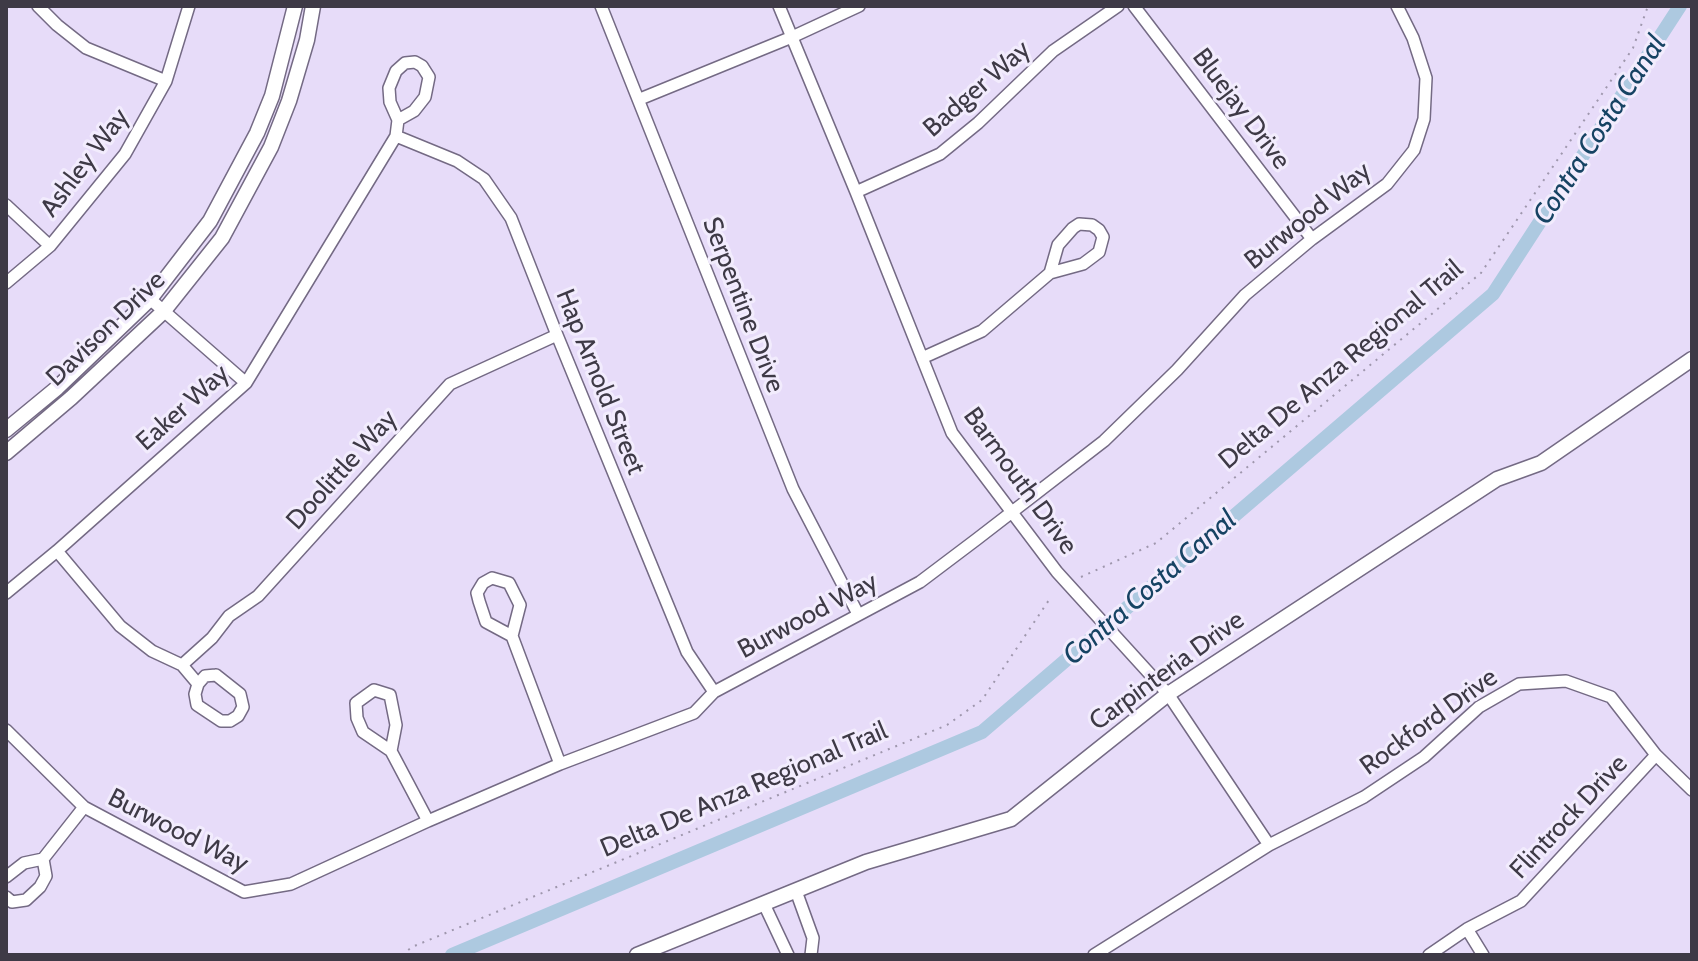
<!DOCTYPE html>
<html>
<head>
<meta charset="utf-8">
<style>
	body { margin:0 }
	#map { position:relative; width:1698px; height:961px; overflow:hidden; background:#e7dcf9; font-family:Cabin,sans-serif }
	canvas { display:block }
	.frame { position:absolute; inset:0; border:8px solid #3e3a46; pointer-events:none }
</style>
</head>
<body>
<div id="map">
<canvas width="1698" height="961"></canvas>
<div class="frame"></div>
</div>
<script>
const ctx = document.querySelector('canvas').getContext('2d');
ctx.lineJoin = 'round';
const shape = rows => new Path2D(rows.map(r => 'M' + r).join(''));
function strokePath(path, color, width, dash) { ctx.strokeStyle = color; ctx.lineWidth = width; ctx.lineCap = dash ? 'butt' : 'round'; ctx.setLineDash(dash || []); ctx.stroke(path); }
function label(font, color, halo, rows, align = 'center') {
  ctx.font = font + ' Cabin,sans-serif'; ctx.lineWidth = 6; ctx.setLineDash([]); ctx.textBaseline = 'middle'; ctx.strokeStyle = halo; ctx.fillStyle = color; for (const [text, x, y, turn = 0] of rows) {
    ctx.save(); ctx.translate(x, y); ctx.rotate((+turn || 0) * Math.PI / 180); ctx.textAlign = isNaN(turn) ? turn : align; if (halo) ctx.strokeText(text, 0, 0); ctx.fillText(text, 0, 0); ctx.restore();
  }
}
const canal = shape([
	[452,955,982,732,1493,294,1680,6]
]);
const path = shape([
	[1081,577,1156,543,1481,273,1633,48,1648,6],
	[402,955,412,947,947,725,982,700,1051,597]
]);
const minor = shape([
	[38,6,57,25,86,48,166,81],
	[601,6,793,489,858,614],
	[779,6,856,192,952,433,1057,572,1168,694,1269,845],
	[1134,6,1312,239],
	[640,99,792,37,859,6],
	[396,136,457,161,484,179,511,218,557,335,687,652,714,692],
	[856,192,940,154,978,123,1053,51,1118,6],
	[6,205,50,246],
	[6,283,50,246,125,154,166,81,189,6],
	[150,299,246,383],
	[922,358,982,331,1050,273,1083,264,1099,252,1103,237,1099,230,1092,225,1079,224,1073,228,1058,245,1050,273],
	[57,551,120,626,152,651,182,665,198,684],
	[6,593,57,551,246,383,396,136,398,120,390,102,389,88,396,71,405,63,415,62,422,66,429,77,425,97,414,111,398,120],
	[512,636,486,622,479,601,477,593,483,583,492,578,509,583,520,605,512,636,560,764],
	[182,665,212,638,229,616,258,596,450,384,557,335],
	[216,675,240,694,243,707,238,716,230,721,221,721,197,705,195,694,198,684,205,676,216,675],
	[6,730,84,807,244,892,291,884,428,821,560,764,694,713,714,692,920,582,977,539,1104,441,1177,370,1245,295,1312,239,1387,184,1414,150,1424,119,1426,78,1413,38,1397,6],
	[391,751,396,725,390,695,374,690,356,703,357,718,363,732,391,751,428,821],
	[6,877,24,863,43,859,84,807],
	[796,891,813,938,811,955],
	[6,897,12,902,26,900,40,887,46,876,43,859],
	[764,904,788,955],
	[1467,929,1483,955],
	[1094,955,1269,845,1364,797,1424,757,1479,707,1519,684,1566,681,1611,697,1656,755,1692,790],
	[1429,955,1467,929,1521,901,1656,755]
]);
const tertiary = shape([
	[637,955,866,862,1011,819,1168,694,1497,479,1541,463,1692,359]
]);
const secondary = shape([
	[6,430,57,388,150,299,210,221,257,133,272,96,295,6],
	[6,453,71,398,163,312,222,238,271,147,289,101,307,40,313,6]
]);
const streetNames = [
	["Badger Way",977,89,-41],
	["Bluejay Drive",1241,109,53],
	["Ashley Way",85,163,-53],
	["Burwood Way",1308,216,-39],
	["Serpentine Drive",743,305,69],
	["Davison Drive",106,329,-44],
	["Delta De Anza Regional Trail",1341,365,-40],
	["Hap Arnold Street",600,382,68],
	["Eaker Way",183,408,-42],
	["Doolittle Way",342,470,-48],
	["Barmouth Drive",1020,481,54],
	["Burwood Way",808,616,-28],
	["Carpinteria Drive",1167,671,-36],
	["Rockford Drive",1429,722,-36],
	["Delta De Anza Regional Trail",744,790,-23],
	["Flintrock Drive",1569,817,-47],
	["Burwood Way",178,831,27]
];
const waterNames = [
	["Contra Costa Canal",1600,130,-57],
	["Contra Costa Canal",1150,588,-41]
];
strokePath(canal, '#adc9e0', 14);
strokePath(minor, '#746a84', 14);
strokePath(tertiary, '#746a84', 17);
strokePath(secondary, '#746a84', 17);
strokePath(path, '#9f97ad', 2, [2, 6]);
strokePath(minor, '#fff', 11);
strokePath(tertiary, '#fff', 14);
strokePath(secondary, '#fff', 14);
label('26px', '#3e3a46', '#f2ecfd', streetNames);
label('italic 28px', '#164363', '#f2ecfd', waterNames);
</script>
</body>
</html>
